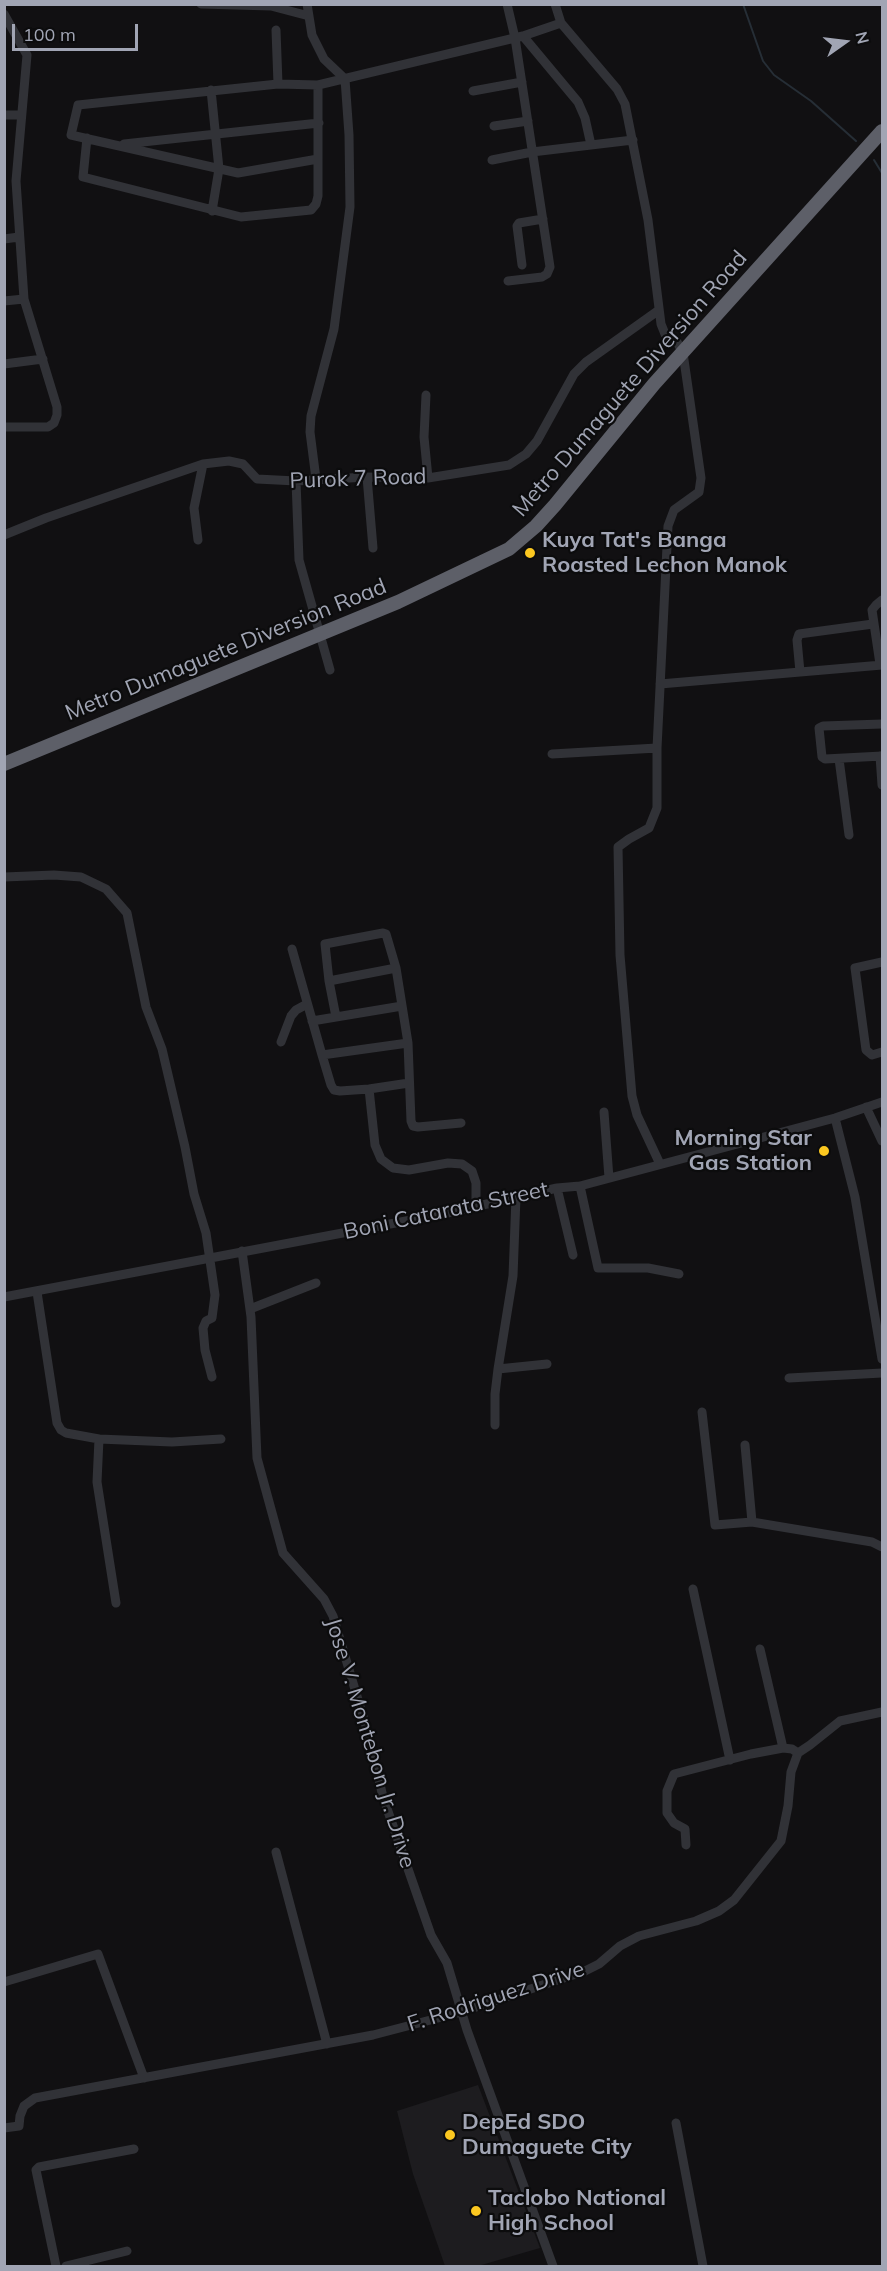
<!DOCTYPE html>
<html>
<head>
<meta charset="utf-8">
<style>
	body { margin:0 }
	#map { position:relative; width:887px; height:2271px; overflow:hidden; background:#111012; font-family:Mulish,sans-serif }
	canvas { display:block }
	.frame { position:absolute; inset:0; border:6px solid #a1a5b4; pointer-events:none }
	.north { position:absolute; left:815px; top:12px; width:60px; height:60px; -webkit-text-stroke:4px #0c0c0d; paint-order:stroke; rotate:76deg; font-size:16px; font-weight:700; line-height:24px; text-align:center; color:#a1a5b4 }
	.north::after { content:''; display:block; margin:auto; width:21px; height:27px; background:#a1a5b4; clip-path:polygon(50% 0,100% 100%,50% 72%,0 100%) }
	.scale { position:absolute; left:12px; top:24px; width:126px; height:27px; box-sizing:border-box; border:3px solid #a1a5b4; border-top:0; padding-left:8px; font-size:18px; line-height:21px; white-space:nowrap; color:#a1a5b4; -webkit-text-stroke:4px #0c0c0d; paint-order:stroke }
</style>
</head>
<body>
<div id="map">
<canvas width="887" height="2271"></canvas>
<div class="frame"></div>
<div class="north">N</div>
<div class="scale">100 m</div>
</div>
<script>
const ctx = document.querySelector('canvas').getContext('2d');
ctx.lineJoin = 'round';
function paint(path, color) { ctx.fillStyle = color; ctx.fill(path, 'evenodd'); }
const shape = rows => new Path2D(rows.map(r => 'M' + r).join(''));
function strokePath(path, color, width, dash) { ctx.strokeStyle = color; ctx.lineWidth = width; ctx.lineCap = dash ? 'butt' : 'round'; ctx.setLineDash(dash || []); ctx.stroke(path); }
function label(font, color, halo, rows, align = 'center') {
  ctx.font = font + ' Mulish,sans-serif'; ctx.lineWidth = 4.5; ctx.setLineDash([]); ctx.textBaseline = 'middle'; ctx.strokeStyle = halo; ctx.fillStyle = color; for (const [text, x, y, turn = 0] of rows) {
    ctx.save(); ctx.translate(x, y); ctx.rotate((+turn || 0) * Math.PI / 180); ctx.textAlign = isNaN(turn) ? turn : align; if (halo) ctx.strokeText(text, 0, 0); ctx.fillText(text, 0, 0); ctx.restore();
  }
}
const built = shape([
	[478,2085,540,2248,478,2266,445,2266,413,2174,397,2111]
]);
const stream = shape([
	[743,4,763,61,774,75,811,101,856,141],
	[874,160,882,173]
]);
const minor = shape([
	[201,4,271,6,309,16],
	[307,4,312,35,324,59,345,79,349,135,350,207,334,329,311,416,310,432,316,479],
	[507,4,515,38,550,267,547,274,542,277,508,281],
	[555,4,561,23,617,89,625,104,648,220,661,324,665,334,677,342,683,353,701,478,699,492,674,510,668,526,657,748,657,808,649,828,629,839,618,847,620,955,632,1096,637,1115,660,1164],
	[4,14,27,55,16,181,24,299,57,407,57,415,54,423,48,427,4,427],
	[276,30,278,84],
	[523,36,578,102,585,118,591,145],
	[211,90,219,169,212,211],
	[473,91,522,82],
	[4,115,21,115],
	[494,126,528,121],
	[87,138,83,177,241,217,311,210,316,204,318,196,318,85],
	[124,144,319,123],
	[318,159,238,173,71,135,78,105,278,84,318,85,523,36,561,23],
	[492,160,532,152,633,140],
	[4,239,19,237],
	[522,265,517,226,519,223,543,219],
	[4,301,24,299],
	[4,364,43,359],
	[426,395,424,437,428,478],
	[367,477,373,548],
	[296,481,299,560,330,670],
	[4,535,46,518,203,464,229,461,243,464,257,479,296,481,367,477,428,478,509,465,526,454,537,441,574,374,586,362,659,310],
	[198,540,194,508,203,464],
	[880,664,872,610,876,605,882,600],
	[800,672,797,640,799,634,873,624],
	[660,684,882,665],
	[882,724,823,726,819,728,822,757,825,759,882,756],
	[552,754,657,748],
	[880,756,882,785],
	[839,759,849,835],
	[4,877,54,875,81,877,106,889,127,913,146,1007,162,1049,185,1147,194,1194,206,1233,215,1295,212,1318,206,1321,203,1328,205,1350,212,1377],
	[292,949,322,1055,331,1085,334,1090,340,1091,369,1089,409,1083],
	[882,962,855,968,866,1050,872,1055,882,1052],
	[329,981,396,968],
	[336,1017,329,981,325,944,383,933,386,934,396,968,408,1043,411,1121,413,1126,418,1127,461,1123],
	[312,1021,402,1006],
	[281,1042,291,1016,296,1010,307,1004],
	[322,1055,408,1043],
	[369,1089,375,1145,381,1159,393,1168,409,1170,448,1163,462,1164,472,1171,476,1183,476,1206],
	[866,1107,882,1141],
	[604,1112,609,1178],
	[835,1118,855,1197,882,1359],
	[580,1186,598,1268,648,1268,679,1274],
	[557,1188,573,1255],
	[516,1197,513,1276,498,1369,547,1364],
	[242,1251,251,1317,257,1458,283,1553,324,1599,333,1616,368,1733,383,1797,431,1935,447,1963,467,2030,553,2266],
	[37,1292,57,1423,61,1430,66,1433,99,1439,97,1482,116,1603],
	[4,1297,443,1214,557,1188,580,1186,835,1118,882,1102],
	[250,1309,316,1283],
	[789,1378,882,1373],
	[702,1412,715,1525,752,1522,745,1445],
	[495,1425,495,1394,498,1369],
	[99,1439,172,1442,221,1439],
	[752,1522,872,1542,882,1547],
	[693,1589,730,1760],
	[760,1649,783,1748],
	[686,1845,685,1829,674,1823,667,1813,667,1791,674,1774,751,1754,783,1748,792,1749,798,1753],
	[276,1852,327,2044],
	[4,1982,98,1954,144,2078],
	[676,2123,703,2266],
	[4,2128,19,2126,20,2116,24,2106,35,2098,373,2035,461,2012,585,1971,599,1964,620,1946,639,1936,696,1921,719,1911,734,1900,781,1841,788,1806,791,1772,798,1753,810,1745,840,1721,882,1712],
	[56,2266,36,2170,39,2167,134,2149],
	[66,2266,127,2251]
]);
const highway = shape([
	[4,764,398,602,509,549,536,526,555,505,654,384,882,131]
]);
const markers = [
	[530,553,6,"#fbc720"],
	[824,1151,6,"#fbc720"],
	[450,2135,6,"#fbc720"],
	[476,2211,6,"#fbc720"]
];
const streetNames = [
	["Metro Dumaguete Diversion Road",630,384,-49],
	["Purok 7 Road",358,479,-2],
	["Metro Dumaguete Diversion Road",226,650,-22],
	["Boni Catarata Street",446,1211,-12],
	["Jose V. Montebon Jr. Drive",370,1743,73],
	["F. Rodriguez Drive",496,1997,-18]
];
const poiNames = [
	["Kuya Tat's Banga",542,540],
	["Roasted Lechon Manok",542,565],
	["Morning Star",812,1138,"right"],
	["Gas Station",812,1163,"right"],
	["DepEd SDO",462,2122],
	["Dumaguete City",462,2147],
	["Taclobo National",488,2198],
	["High School",488,2223]
];
paint(built, '#1d1c1f');
strokePath(stream, '#262e36', 2);
strokePath(minor, '#313237', 9);
strokePath(highway, '#5d5f68', 14);
for (const [x, y, r, color] of markers) { const dot = new Path2D(); dot.arc(x, y, r, 0, 2 * Math.PI); ctx.fillStyle = color; ctx.fill(dot); strokePath(dot, '#0c0c0d', 2); }
label('22px', '#a1a5b4', '#0c0c0d', streetNames);
label('bold 22px', '#a1a5b4', '#0c0c0d', poiNames, 'left');
</script>
</body>
</html>
